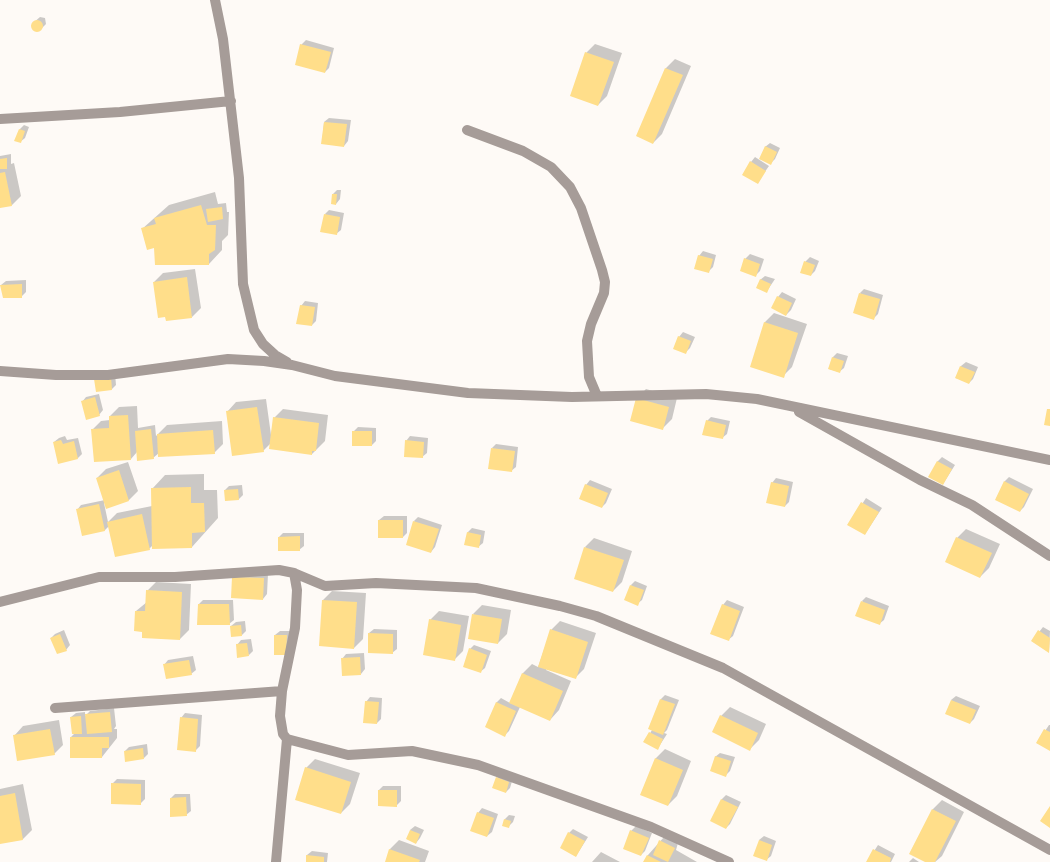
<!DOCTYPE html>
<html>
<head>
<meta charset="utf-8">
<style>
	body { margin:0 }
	canvas { display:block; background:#fefaf6 }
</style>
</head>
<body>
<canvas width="1050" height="862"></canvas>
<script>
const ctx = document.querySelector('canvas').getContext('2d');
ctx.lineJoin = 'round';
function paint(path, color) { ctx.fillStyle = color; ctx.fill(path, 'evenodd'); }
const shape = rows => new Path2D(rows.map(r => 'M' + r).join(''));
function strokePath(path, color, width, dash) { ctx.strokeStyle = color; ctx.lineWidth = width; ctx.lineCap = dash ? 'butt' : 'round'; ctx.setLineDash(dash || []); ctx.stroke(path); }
const shadow = shape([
	[40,17,45,18,46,24,39,31,33,30,33,23],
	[306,40,334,48,329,68,325,72,301,45],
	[595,44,622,53,607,96,598,105,586,53],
	[675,59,691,66,662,134,653,143,637,136,666,68],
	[329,118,351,120,348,141,344,146,322,143,324,122],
	[24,125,29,127,25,138,20,142,16,140,20,129],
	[770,143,780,148,775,159,771,163,765,147],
	[11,154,11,164,14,163,21,196,12,205,0,207,0,156],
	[755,157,769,166,757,183,751,162],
	[337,190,341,190,340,199,336,204,333,194],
	[215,192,218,204,226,203,227,212,229,212,228,235,222,241,222,250,209,264,155,247,142,229,169,205],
	[329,210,344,213,341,230,336,234,325,214],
	[703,251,716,255,713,267,709,271,699,256],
	[750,254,764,259,760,271,755,276,745,259],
	[810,257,819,261,815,271,811,275,805,262],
	[195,269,201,308,192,317,154,282,163,273],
	[765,276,775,279,767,291,760,280],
	[26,280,26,292,21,297,4,297,1,285,6,281],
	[864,289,883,295,878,314,874,318,860,293],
	[782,292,796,299,791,310,786,315,778,297],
	[305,301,318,303,316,321,312,325,301,306],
	[774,313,807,324,792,367,783,376,751,366,765,322],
	[683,332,695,337,690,348,686,352,679,337],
	[837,353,848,356,844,368,839,372,829,369,833,357],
	[966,362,978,367,973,379,969,383,956,378,961,366],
	[115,373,116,385,112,389,95,380],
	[646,389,677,398,672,419,663,428,637,398],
	[99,394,103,410,99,415,82,402,86,397],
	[266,399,271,435,274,418,283,409,328,415,325,441,312,454,271,443,263,451,227,412,236,402],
	[137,406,138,428,155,425,156,436,167,425,222,421,223,444,214,453,159,453,153,458,137,452,131,459,92,430,101,421,110,420,110,416,119,407],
	[711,417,730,421,727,434,722,438,707,421],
	[358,427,376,428,376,441,372,445,353,432],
	[65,436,67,440,78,438,82,454,78,458,59,462,54,442,59,438],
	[410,436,428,438,427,453,422,457,406,441],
	[496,444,518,447,516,467,511,471,492,448],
	[942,457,955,465,943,484,937,462],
	[128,462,138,491,129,500,104,503,108,522,117,513,152,506,152,489,165,475,204,474,204,490,217,490,218,518,192,547,153,545,149,549,109,526,104,531,77,510,81,505,105,500,97,478,106,469],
	[1009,477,1033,489,1024,507,1020,511,996,499,1005,481],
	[776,478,793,482,789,502,785,506,772,483],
	[590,480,612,489,606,503,602,507,586,485],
	[242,485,243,495,239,499,226,500,225,490,229,486],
	[866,498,882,508,865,534,849,524],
	[384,516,407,516,407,533,403,537,379,520],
	[418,517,442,525,435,547,431,552,414,521],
	[472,528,485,531,483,543,478,547,465,544,468,532],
	[966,529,1000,544,989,568,980,577,957,538],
	[283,533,304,533,304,546,299,550,279,537],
	[594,538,632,551,622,582,613,591,585,547],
	[268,574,267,594,263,599,233,577],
	[635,581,647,586,642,600,637,604,631,585],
	[156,582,191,584,189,630,180,639,143,631,136,611,147,602,147,591],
	[332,591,366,593,363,639,354,648,320,645,323,600],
	[866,597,889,606,884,620,879,624,862,601],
	[203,600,233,600,234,620,229,624,199,604],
	[727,600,744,607,733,636,728,640,723,605],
	[482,605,511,610,507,634,498,643,473,614],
	[439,611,469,616,463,651,454,660,430,620],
	[245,621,246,631,242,635,231,626,236,622],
	[560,621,596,633,584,669,575,678,546,669,546,670,571,681,559,710,550,720,520,707,509,731,505,735,496,703,501,698,510,703,523,673,532,664,538,667,551,630],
	[1043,627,1050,631,1049,652,1032,641],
	[374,629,397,630,397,649,392,653,369,633],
	[64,630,70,645,66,650,51,638,55,634],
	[280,631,291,631,290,650,275,635],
	[251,639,253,651,249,655,237,645,241,640],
	[474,645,491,651,485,668,480,672,470,649],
	[364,653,365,669,361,674,342,659,346,654],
	[193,656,196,670,191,674,164,665,168,660],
	[665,695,679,700,667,730,664,733,667,734,658,748,645,742,652,730,649,728,661,699],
	[956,696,980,706,974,719,970,723,951,700],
	[370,697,382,698,381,719,377,723,366,702],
	[730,707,766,724,759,740,750,749,721,716],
	[114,708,116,726,114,729,117,729,117,738,102,757,71,737,75,733,71,717,76,713,85,712,85,716,90,711],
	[185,713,202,715,200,746,195,751,181,718],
	[59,720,63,745,54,754,14,736,23,726],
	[1049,725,1050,725,1050,750,1037,743],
	[147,744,148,754,144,758,125,751,129,747],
	[665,749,691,761,677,796,668,805,641,794,656,758],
	[720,753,735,757,730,771,726,775,715,757],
	[315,759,360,773,350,804,341,813,296,799,306,768],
	[501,773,513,778,510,788,506,792,497,778],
	[117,779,145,780,145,799,141,803,112,784],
	[23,784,32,830,23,839,0,843,0,789],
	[383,786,401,786,401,801,396,806,379,790],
	[175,794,190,794,191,811,186,815,171,798],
	[726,795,741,802,730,824,726,828,711,820,722,799],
	[942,800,964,812,942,856,935,862,927,862,910,853,933,809],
	[482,808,498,814,492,832,487,836,478,813],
	[509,815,515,816,513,822,509,826,503,825,505,819],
	[415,826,424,830,420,838,416,843,410,830],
	[636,826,652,833,645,851,641,855,631,831],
	[573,829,588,837,576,856,569,833],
	[764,836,776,841,771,856,766,860,759,840],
	[664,837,678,843,676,850,697,862,644,862,648,855],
	[399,840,429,851,425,862,386,862,390,849],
	[878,845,895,854,891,862,867,862],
	[312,851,328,853,327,862,307,862,307,855],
	[601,852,620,862,592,862],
	[913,858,919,862,909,862]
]);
const building = shape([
	'31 26a6 6 0 1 1 12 0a6 6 0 1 1-12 0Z',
	[300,44,331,52,325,73,295,65],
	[585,52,614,62,598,106,570,96],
	[665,68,683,75,653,144,636,136],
	[324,122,347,124,344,147,321,144],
	[19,129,25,131,21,143,14,141],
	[765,146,777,152,771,165,759,159],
	[7,158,7,169,0,169,0,159],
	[750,161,766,171,758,184,742,175],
	[5,172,12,206,0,208,0,173],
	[332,194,337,194,336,205,331,204],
	[201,205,207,225,216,225,215,250,209,254,209,265,155,265,154,248,147,250,141,228,156,224,154,218],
	[222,207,223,219,208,222,206,209],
	[324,214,340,217,337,235,320,232],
	[698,255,713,259,709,273,694,269],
	[744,258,760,264,756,277,740,271],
	[804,261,815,265,811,276,800,273],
	[187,277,192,318,166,321,165,317,158,318,153,282],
	[760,279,771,284,767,293,756,288],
	[22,284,22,298,3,298,0,285],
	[859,293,880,299,874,320,853,313],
	[777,296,792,303,786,316,771,308],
	[300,305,315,307,312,326,296,324],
	[764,322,798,333,784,378,750,367],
	[678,336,691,341,686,354,673,349],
	[832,357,844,361,840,373,828,369],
	[960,366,975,372,969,384,955,378],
	[111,377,112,390,96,392,94,379],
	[95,397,100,416,86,420,81,401],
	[636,398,669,407,663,430,630,421],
	[257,407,264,452,232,456,226,411],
	[1047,409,1050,409,1050,426,1044,425],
	[128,415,131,460,94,462,91,429,109,428,109,416],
	[273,417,319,423,316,451,312,451,312,455,269,449],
	[706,420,726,425,723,439,702,435],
	[151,429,154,459,137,461,135,431],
	[213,430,215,454,158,457,157,434],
	[352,431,372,431,372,446,352,446],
	[61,440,63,444,74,441,78,459,58,464,53,442],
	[405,440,424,442,423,458,404,457],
	[491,448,515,451,512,472,488,469],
	[937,461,952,469,943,485,928,477],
	[119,470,129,501,106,509,96,478],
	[1004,481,1029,494,1020,512,995,500],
	[771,482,789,486,785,507,766,503],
	[585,484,608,493,602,508,579,499],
	[191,487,191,503,204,503,205,532,192,533,192,548,152,549,151,488],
	[238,489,239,500,225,501,224,490],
	[861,502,879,512,865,535,847,525],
	[99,504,105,531,82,536,76,509],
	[142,514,150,550,115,557,107,522],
	[378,520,403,520,403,538,378,538],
	[413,521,439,529,431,553,406,545],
	[467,532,481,535,479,548,464,545],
	[300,536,300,551,278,551,278,537],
	[956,537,992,553,980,578,945,562],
	[584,547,624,560,613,592,574,579],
	[232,577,264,578,263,600,231,598],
	[630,585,644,590,638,606,624,600],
	[146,590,182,592,180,640,142,638,142,632,134,631,135,611,145,611],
	[322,600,357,602,354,649,319,646],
	[861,601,885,610,880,625,855,616],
	[198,604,229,604,230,625,197,625],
	[722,604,740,611,729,641,710,634],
	[472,614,502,619,498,644,468,639],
	[429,619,461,625,455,661,423,655],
	[241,625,242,636,231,637,230,626],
	[550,629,588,642,576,679,538,667],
	[1038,630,1050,638,1049,653,1031,641],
	[368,633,393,634,393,654,368,653],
	[60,634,67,651,57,654,50,638],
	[274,635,287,635,286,655,274,655],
	[247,643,249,656,237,658,236,644],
	[469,648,487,655,481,673,463,667],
	[360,657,361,675,342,676,341,658],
	[189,660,192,675,166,679,163,664],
	[522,673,563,691,550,721,509,703],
	[660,699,675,704,663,735,648,729],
	[951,700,976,710,970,724,945,714],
	[365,701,379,702,377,724,363,723],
	[496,702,516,711,505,737,485,727],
	[110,712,112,732,87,734,85,714],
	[720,715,758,733,750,751,712,732],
	[81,716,82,734,72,734,70,717],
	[180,717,198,719,196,752,177,750],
	[50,729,55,755,17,761,13,735],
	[1044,729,1050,732,1050,751,1036,743],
	[649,732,663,739,658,750,643,742],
	[70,737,109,737,109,748,102,748,102,758,70,758],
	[143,748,144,759,125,762,124,751],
	[715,756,731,761,726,777,710,771],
	[655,758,683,770,668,806,640,795],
	[305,767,351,782,341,814,295,800],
	[496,777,509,782,506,793,492,788],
	[111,783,141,784,141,805,111,804],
	[378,790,397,790,397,807,378,806],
	[15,793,23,840,0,844,0,796],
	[186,797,187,816,170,817,170,798],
	[721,799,738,807,726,829,710,821],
	[1050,806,1050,828,1040,821],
	[932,809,956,821,935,862,925,862,909,854],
	[477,812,494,818,487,837,470,831],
	[504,819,511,821,509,828,502,826],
	[410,830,420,834,416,844,406,839],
	[630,830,649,838,641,856,623,849],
	[568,832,585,841,576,857,560,848],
	[659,840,675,848,668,862,653,855],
	[759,840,772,845,767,861,753,856],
	[389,849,420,860,419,862,385,862],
	[873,849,891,858,890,862,866,862],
	[306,855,324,857,324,862,306,862],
	[647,855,661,862,643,862]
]);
const street = shape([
	[215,0,223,39,239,178,243,284,254,330,263,344,275,355,287,362],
	[0,119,120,112,231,101],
	[467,130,523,151,551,167,570,187,581,208,602,270,605,282,604,293,591,324,587,341,589,377,597,396],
	[0,371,56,375,108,375,228,359,264,361,292,365,335,376,468,393,572,397,706,394,757,399,1050,460],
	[799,412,920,480,972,505,1050,556],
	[294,573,325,586,376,583,476,588,560,606,596,616,723,668,1050,850],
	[0,602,99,577,175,577,279,570,294,573,297,590,295,628,282,691,280,716,283,734,287,739,348,755,412,751,478,765,651,827,729,862],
	[55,708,282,691],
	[276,862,287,739]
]);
paint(shadow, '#0003');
paint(building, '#ffde8a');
strokePath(street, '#a69c98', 10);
</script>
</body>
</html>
